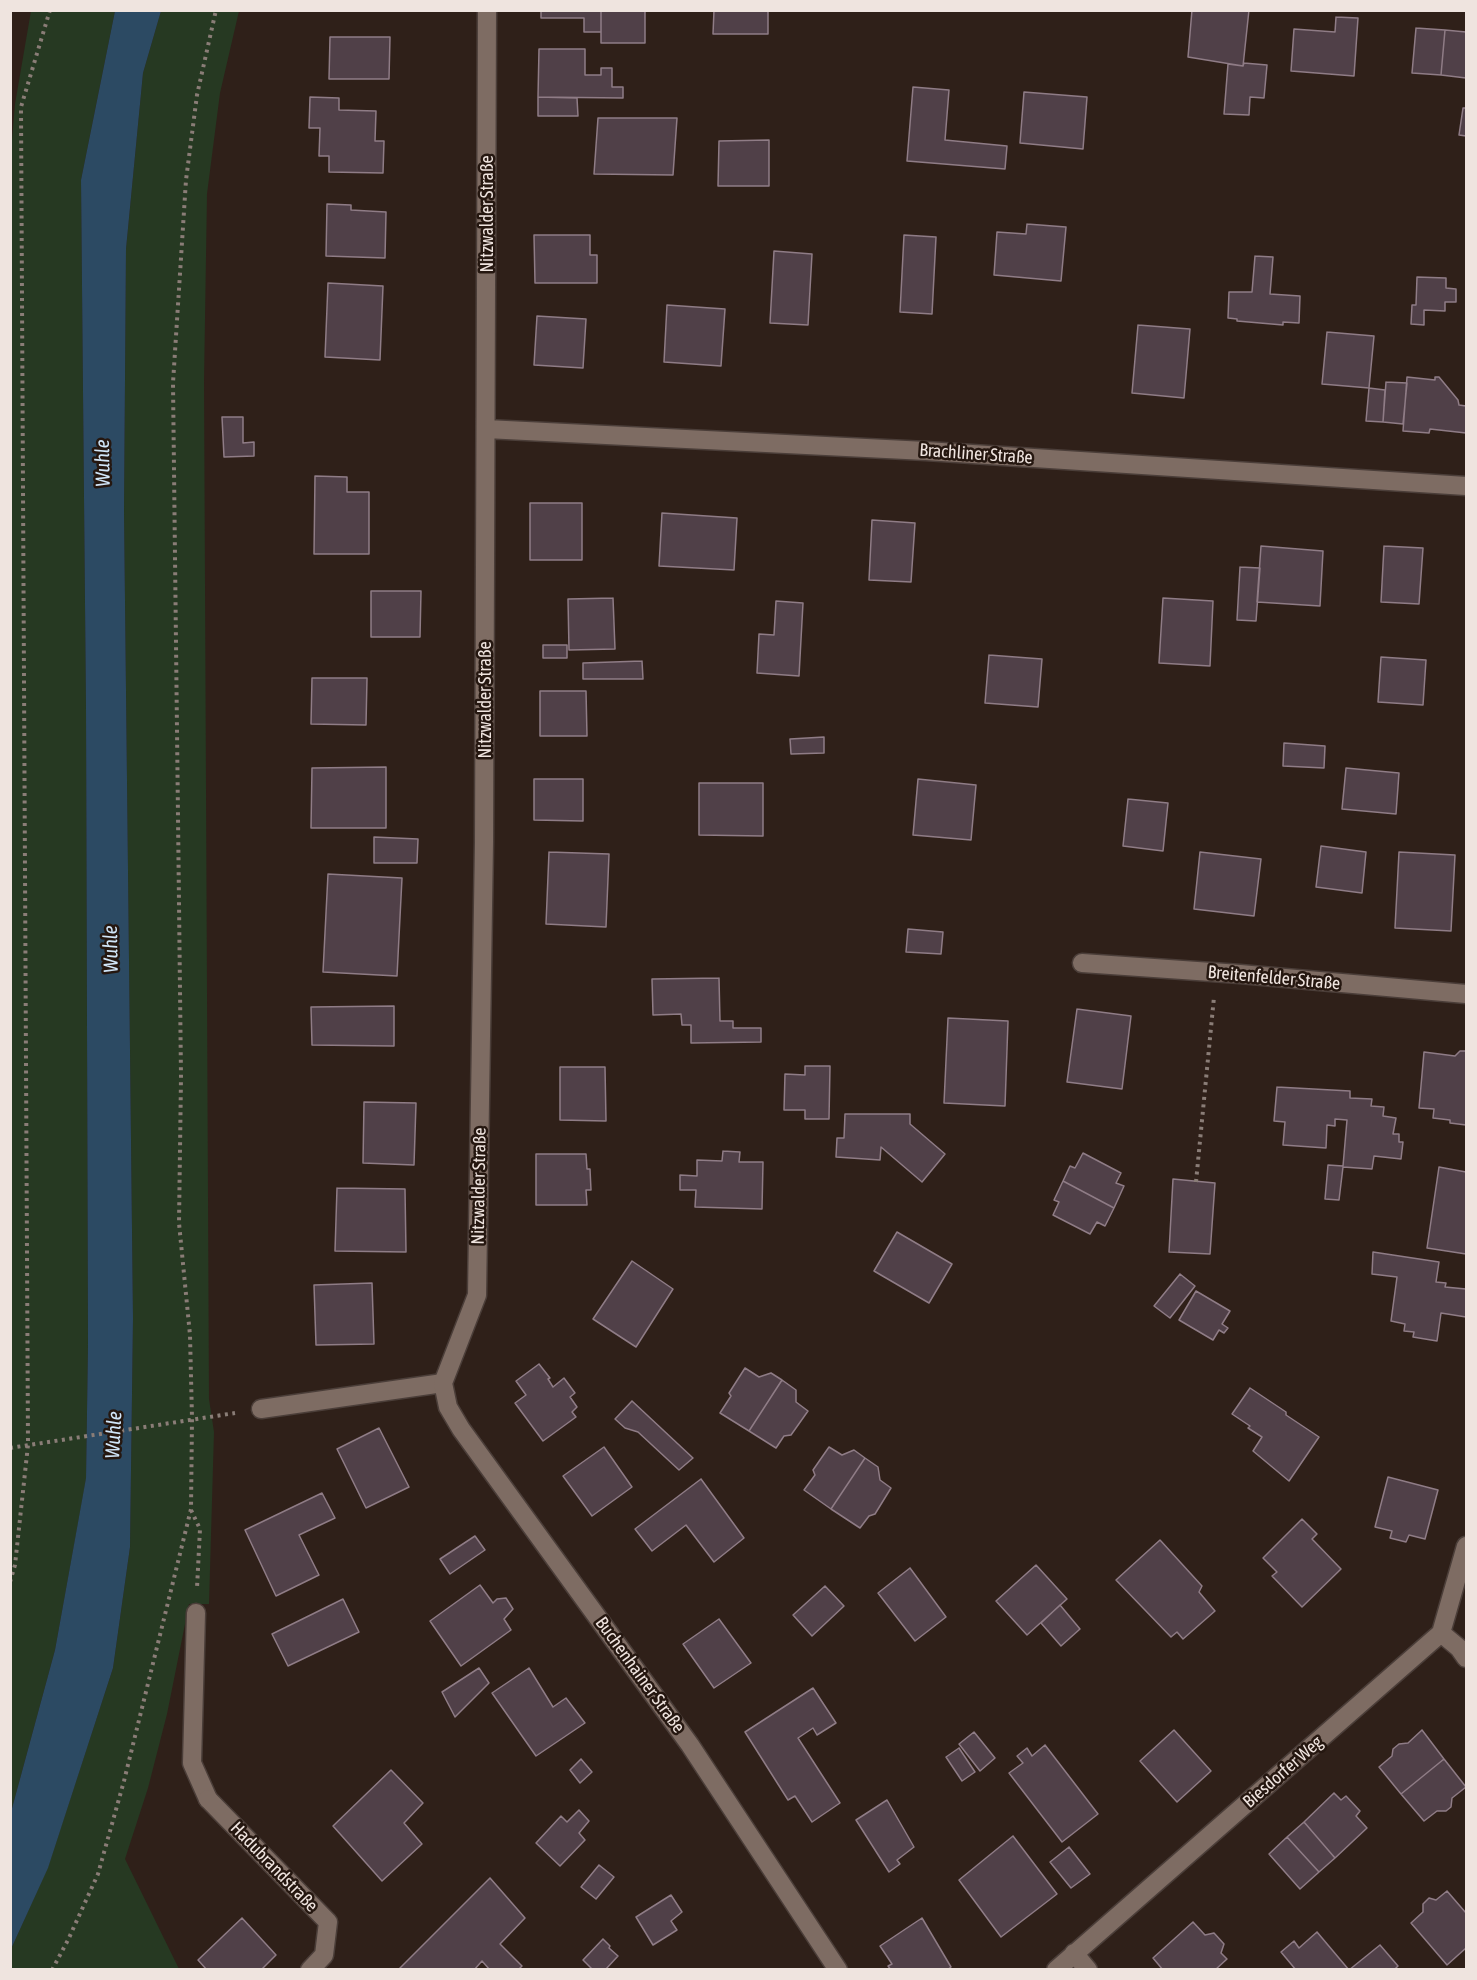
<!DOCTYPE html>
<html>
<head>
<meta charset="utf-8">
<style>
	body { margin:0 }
	#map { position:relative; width:1477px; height:1980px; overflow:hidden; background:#2f2019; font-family:"Asap Condensed",sans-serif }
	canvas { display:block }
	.frame { position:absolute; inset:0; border:12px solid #efe4df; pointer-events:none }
</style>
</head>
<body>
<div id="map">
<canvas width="1477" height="1980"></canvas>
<div class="frame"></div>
</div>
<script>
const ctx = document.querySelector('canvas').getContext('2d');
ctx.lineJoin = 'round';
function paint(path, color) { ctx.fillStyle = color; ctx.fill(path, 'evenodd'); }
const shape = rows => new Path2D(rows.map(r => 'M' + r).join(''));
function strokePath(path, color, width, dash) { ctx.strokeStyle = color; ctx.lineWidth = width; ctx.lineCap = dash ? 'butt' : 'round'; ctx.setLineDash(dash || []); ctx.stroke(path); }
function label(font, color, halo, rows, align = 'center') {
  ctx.font = font + ' "Asap Condensed",sans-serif'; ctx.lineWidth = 5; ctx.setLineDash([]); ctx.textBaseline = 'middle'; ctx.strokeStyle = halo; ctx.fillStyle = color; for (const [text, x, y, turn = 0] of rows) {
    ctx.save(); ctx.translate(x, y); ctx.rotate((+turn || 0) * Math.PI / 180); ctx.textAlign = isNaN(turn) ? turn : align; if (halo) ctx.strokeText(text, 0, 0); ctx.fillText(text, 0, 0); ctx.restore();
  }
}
const green = shape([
	[31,11,115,11,81,180,86,709,88,1345,86,1479,55,1650,11,1812,11,151,15,104],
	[161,11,239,11,220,93,207,194,204,381,209,1399,214,1432,209,1604,189,1604,167,1714,148,1788,125,1859,179,1969,11,1970,11,1949,48,1867,113,1668,130,1547,133,1318,124,511,126,249,143,73]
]);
const water = shape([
	[115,11,161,11,143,73,126,249,124,511,133,1318,130,1547,113,1668,48,1868,11,1949,11,1812,55,1650,86,1478,88,1345,86,709,81,180]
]);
const building = shape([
	[541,10,601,10,601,32,584,32,584,18,541,18,541,10],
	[601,10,645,10,645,43,601,43,601,10],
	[714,10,768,10,768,34,713,34,714,10],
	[1192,10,1249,10,1243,66,1188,57,1192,10],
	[1336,17,1358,18,1354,76,1291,71,1294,29,1335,32,1336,17],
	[1416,28,1445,30,1441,75,1412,73,1416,28],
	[1445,30,1466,32,1466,78,1441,75,1445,30],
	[330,37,390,37,389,79,329,79,330,37],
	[539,49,585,49,585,75,601,75,601,68,612,68,612,87,623,87,623,98,538,97,539,49],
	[1244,63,1267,65,1264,98,1250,97,1249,115,1224,114,1228,64,1243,66,1244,63],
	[913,87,949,90,945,140,1007,146,1005,169,907,161,913,87],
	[1024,92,1087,97,1083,149,1020,143,1024,92],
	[310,97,339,98,339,110,376,111,375,141,384,141,383,173,329,172,329,156,319,156,320,128,309,128,310,97],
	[538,97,577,98,578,116,538,116,538,97],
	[1463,108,1466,108,1466,136,1459,135,1463,108],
	[598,118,677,118,673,175,594,174,598,118],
	[769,140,769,186,718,186,719,141,769,140],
	[327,204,351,205,351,210,386,212,385,258,326,256,327,204],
	[1027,224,1066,227,1061,281,994,275,997,232,1026,234,1027,224],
	[534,235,590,235,590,255,597,255,597,283,535,283,534,235],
	[904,235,936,237,932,314,900,312,904,235],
	[774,251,812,254,808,325,770,323,774,251],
	[1255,256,1273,257,1270,294,1300,296,1299,323,1283,322,1283,325,1237,321,1237,319,1228,318,1229,292,1252,292,1255,256],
	[1417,277,1446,278,1446,288,1456,289,1456,302,1445,302,1445,311,1424,310,1424,325,1411,324,1412,305,1416,305,1417,277],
	[328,283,383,286,380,360,325,357,328,283],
	[667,305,725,309,721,366,664,362,667,305],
	[537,316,586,319,583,368,534,365,537,316],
	[1138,325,1190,329,1184,398,1132,393,1138,325],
	[1327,332,1374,336,1369,388,1322,384,1327,332],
	[1407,377,1435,380,1435,377,1439,377,1458,400,1459,405,1466,406,1466,433,1430,429,1429,433,1403,431,1407,377],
	[1386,382,1407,383,1403,424,1383,422,1386,382],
	[1369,388,1385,390,1383,422,1366,421,1369,388],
	[222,417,243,417,243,443,254,442,254,456,224,457,222,417],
	[315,476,347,477,347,492,369,492,369,554,314,554,315,476],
	[530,503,582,503,582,560,530,560,530,503],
	[662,513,737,518,734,570,659,566,662,513],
	[872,520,915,523,911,582,869,580,872,520],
	[1261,546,1323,551,1320,606,1257,602,1261,546],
	[1384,546,1423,548,1419,604,1381,602,1384,546],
	[1240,567,1260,568,1256,621,1237,620,1240,567],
	[371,591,421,591,420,637,371,637,371,591],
	[613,598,615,649,569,650,568,599,613,598],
	[1163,598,1213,601,1210,666,1159,663,1163,598],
	[776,601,803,603,799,676,757,673,759,634,774,635,776,601],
	[543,645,567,645,567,658,543,658,543,645],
	[989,655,1042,659,1038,707,985,703,989,655],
	[1381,657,1426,660,1423,705,1378,702,1381,657],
	[642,661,643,679,583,679,583,663,642,661],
	[312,678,367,678,366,725,311,724,312,678],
	[540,691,586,691,587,736,540,736,540,691],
	[824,737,824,753,791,754,790,739,824,737],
	[1284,743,1325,746,1324,768,1283,766,1284,743],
	[386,767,386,828,311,828,312,768,386,767],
	[1346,768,1399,773,1396,814,1342,809,1346,768],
	[534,779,583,779,583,821,534,820,534,779],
	[918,779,976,785,971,840,913,835,918,779],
	[699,783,763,783,763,836,699,835,699,783],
	[1128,799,1168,803,1163,851,1123,846,1128,799],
	[374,837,418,839,417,863,374,863,374,837],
	[1321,846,1366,852,1362,893,1316,887,1321,846],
	[549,852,609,854,606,927,546,924,549,852],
	[1200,852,1261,859,1254,916,1194,909,1200,852],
	[1399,852,1455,855,1451,931,1395,928,1399,852],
	[328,874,402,878,397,976,323,972,328,874],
	[908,929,943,932,941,954,906,952,908,929],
	[719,978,720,1021,733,1021,733,1028,761,1028,761,1042,691,1043,691,1025,682,1025,681,1014,653,1015,652,979,719,978],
	[394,1006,394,1046,312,1045,311,1007,394,1006],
	[1077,1009,1131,1016,1122,1089,1067,1082,1077,1009],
	[948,1018,1008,1021,1005,1106,944,1103,948,1018],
	[1460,1051,1466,1051,1466,1125,1450,1123,1450,1120,1433,1118,1434,1109,1419,1108,1424,1052,1455,1056,1460,1051],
	[805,1066,830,1066,829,1119,805,1119,805,1110,784,1110,785,1074,805,1075,805,1066],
	[560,1067,605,1067,606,1121,560,1120,560,1067],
	[1277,1087,1350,1091,1350,1098,1372,1099,1371,1106,1384,1107,1383,1116,1396,1118,1393,1134,1399,1134,1399,1142,1403,1142,1401,1159,1374,1156,1372,1169,1343,1167,1339,1200,1325,1199,1328,1165,1343,1166,1347,1120,1335,1119,1335,1126,1327,1125,1326,1148,1283,1145,1285,1122,1274,1121,1277,1087],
	[364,1102,416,1103,414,1165,363,1163,364,1102],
	[845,1114,910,1114,910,1124,945,1154,922,1182,881,1147,880,1160,836,1157,837,1138,844,1138,845,1114],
	[723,1151,740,1152,739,1162,763,1162,762,1209,695,1207,696,1190,680,1190,680,1175,697,1176,697,1160,722,1161,723,1151],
	[1083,1153,1121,1173,1116,1183,1124,1186,1114,1208,1063,1181,1070,1166,1075,1168,1083,1153],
	[536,1154,586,1154,587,1169,590,1169,591,1190,586,1190,587,1205,536,1205,536,1154],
	[1439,1167,1466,1172,1466,1254,1427,1248,1439,1167],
	[1173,1179,1215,1183,1210,1254,1169,1252,1173,1179],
	[1063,1181,1114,1208,1105,1226,1097,1222,1090,1234,1053,1215,1059,1202,1054,1200,1063,1181],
	[337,1188,405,1189,406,1252,335,1251,337,1188],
	[897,1232,952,1264,929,1303,874,1271,897,1232],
	[1373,1252,1439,1262,1436,1282,1446,1283,1445,1287,1466,1289,1466,1317,1441,1313,1437,1341,1413,1337,1414,1332,1404,1331,1405,1324,1391,1321,1397,1277,1372,1274,1373,1252],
	[632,1261,673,1289,636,1347,593,1319,632,1261],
	[1180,1274,1195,1286,1170,1318,1154,1306,1180,1274],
	[372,1283,374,1344,316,1345,314,1285,372,1283],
	[1196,1291,1230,1311,1222,1324,1228,1328,1224,1333,1219,1330,1213,1340,1179,1320,1196,1291],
	[539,1364,550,1378,548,1379,553,1387,564,1378,575,1393,570,1397,577,1407,572,1412,576,1417,543,1441,515,1403,526,1395,516,1381,539,1364],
	[745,1368,759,1377,771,1373,782,1380,749,1431,720,1413,731,1396,729,1393,745,1368],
	[782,1380,796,1390,796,1402,808,1411,791,1435,784,1436,776,1448,749,1431,782,1380],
	[1250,1388,1286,1412,1286,1415,1319,1437,1289,1481,1253,1451,1262,1437,1248,1428,1250,1426,1232,1414,1250,1388],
	[632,1401,693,1458,679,1470,638,1432,625,1428,615,1419,632,1401],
	[379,1428,409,1487,366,1508,337,1449,379,1428],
	[604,1447,632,1487,592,1516,563,1476,604,1447],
	[829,1447,842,1455,854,1450,865,1458,831,1509,804,1490,815,1475,813,1470,829,1447],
	[865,1458,878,1467,880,1480,891,1488,875,1514,869,1516,860,1528,831,1509,865,1458],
	[1388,1477,1438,1490,1425,1539,1409,1535,1406,1542,1390,1538,1392,1531,1375,1527,1388,1477],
	[701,1479,744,1538,714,1562,686,1525,652,1551,635,1529,701,1479],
	[322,1493,335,1518,299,1535,319,1575,276,1596,245,1530,322,1493],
	[1302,1519,1317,1534,1312,1539,1341,1569,1302,1607,1272,1576,1277,1572,1263,1558,1302,1519],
	[475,1536,485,1550,450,1574,440,1559,475,1536],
	[1160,1540,1202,1586,1199,1592,1215,1611,1183,1639,1177,1632,1171,1637,1116,1580,1160,1540],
	[1036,1565,1067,1599,1027,1635,996,1601,1036,1565],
	[910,1568,946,1617,915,1641,878,1593,910,1568],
	[480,1585,493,1603,497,1599,506,1598,513,1609,504,1619,511,1630,461,1666,430,1621,480,1585],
	[825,1586,844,1606,812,1636,793,1615,825,1586],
	[343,1599,359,1632,288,1666,272,1634,343,1599],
	[1060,1605,1080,1629,1061,1646,1041,1623,1060,1605],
	[719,1619,751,1663,714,1688,683,1644,719,1619],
	[479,1668,489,1683,455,1717,442,1692,479,1668],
	[529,1668,553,1707,566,1698,585,1723,536,1756,492,1693,529,1668],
	[813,1688,836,1723,817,1735,813,1728,798,1738,840,1803,812,1822,795,1796,788,1800,745,1732,813,1688],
	[1174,1730,1211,1771,1177,1802,1140,1761,1174,1730],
	[1422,1730,1444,1759,1401,1794,1379,1767,1392,1756,1393,1749,1399,1744,1408,1743,1422,1730],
	[974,1732,995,1758,980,1771,959,1744,974,1732],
	[1045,1745,1098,1814,1062,1842,1009,1773,1023,1763,1017,1756,1027,1748,1032,1756,1045,1745],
	[959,1748,975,1772,962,1781,946,1757,959,1748],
	[581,1759,592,1772,580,1783,570,1770,581,1759],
	[1444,1759,1466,1787,1452,1798,1451,1807,1446,1811,1437,1811,1424,1821,1401,1794,1444,1759],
	[391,1770,423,1803,404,1823,422,1844,382,1881,333,1826,391,1770],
	[1334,1793,1341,1800,1346,1796,1360,1811,1356,1816,1367,1828,1335,1858,1304,1822,1334,1793],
	[887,1800,914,1847,897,1860,900,1864,889,1872,856,1820,887,1800],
	[579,1810,589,1821,579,1833,585,1840,560,1866,536,1843,561,1816,567,1822,579,1810],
	[1304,1822,1335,1858,1319,1872,1287,1837,1304,1822],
	[1013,1836,1057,1894,1001,1937,959,1880,1013,1836],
	[1287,1837,1319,1872,1300,1889,1269,1854,1287,1837],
	[1069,1847,1090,1874,1071,1888,1050,1862,1069,1847],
	[599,1865,614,1877,596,1899,581,1887,599,1865],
	[490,1878,525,1918,500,1944,522,1966,518,1970,490,1970,482,1961,474,1970,398,1970,490,1878],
	[1447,1891,1466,1913,1466,1948,1447,1965,1411,1923,1423,1912,1423,1904,1429,1898,1436,1900,1447,1891],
	[671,1895,682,1912,671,1921,677,1930,653,1945,636,1917,671,1895],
	[242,1918,276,1955,261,1970,207,1970,198,1960,242,1918],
	[922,1918,951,1967,947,1970,891,1970,888,1966,892,1964,880,1946,922,1918],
	[1193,1922,1205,1935,1214,1933,1224,1944,1221,1953,1227,1959,1215,1970,1163,1970,1153,1958,1193,1922],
	[1317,1932,1349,1970,1296,1970,1281,1952,1294,1941,1299,1948,1317,1932],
	[603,1939,610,1946,609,1948,618,1956,605,1970,593,1970,583,1960,603,1939],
	[1380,1945,1398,1966,1394,1970,1349,1970,1380,1945]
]);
const path = shape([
	[1196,1182,1214,997],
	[10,1448,235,1413],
	[191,1510,200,1529,197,1588],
	[10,1582,15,1565,28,1445,21,107,50,10],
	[52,1970,68,1940,98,1874,124,1781,191,1509,192,1418,190,1335,179,1223,181,1077,173,383,186,180,197,95,216,10]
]);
const service = shape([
	[261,1409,443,1383],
	[196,1613,192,1763,208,1799]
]);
const minor = shape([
	[487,10,484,842,477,1295,443,1383,448,1407,461,1429,690,1745,838,1970],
	[486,429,926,451,1466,486],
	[1082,963,1240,974,1466,994],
	[1441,1633,1459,1648,1466,1658],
	[208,1799,328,1922,324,1955,310,1970],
	[1074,1953,1088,1970],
	[1056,1970,1441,1633,1466,1546]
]);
const streetNames = [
	["Nitzwalder Straße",487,214,-90],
	["Brachliner Straße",976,454,4],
	["Nitzwalder Straße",485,700,-90],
	["Breitenfelder Straße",1274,978,5],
	["Nitzwalder Straße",479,1186,-89],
	["Buchenhainer Straße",640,1675,54],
	["Biesdorfer Weg",1283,1772,-41],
	["Hadubrandstraße",274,1867,46]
];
const waterNames = [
	["Wuhle",103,463,-91],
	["Wuhle",111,949,-91],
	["Wuhle",114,1435,-87]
];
paint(green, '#263922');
paint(water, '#2c4a63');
paint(building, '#504048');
strokePath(building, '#8f7c86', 1.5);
strokePath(service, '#4b3e39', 21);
strokePath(minor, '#4b3e39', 21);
strokePath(path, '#8a7d77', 4, [3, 4.5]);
strokePath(service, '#7e6c63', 18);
strokePath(minor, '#7e6c63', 18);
label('18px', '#efe4df', '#251710', streetNames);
label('italic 20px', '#d1e6f9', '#251710', waterNames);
</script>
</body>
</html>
